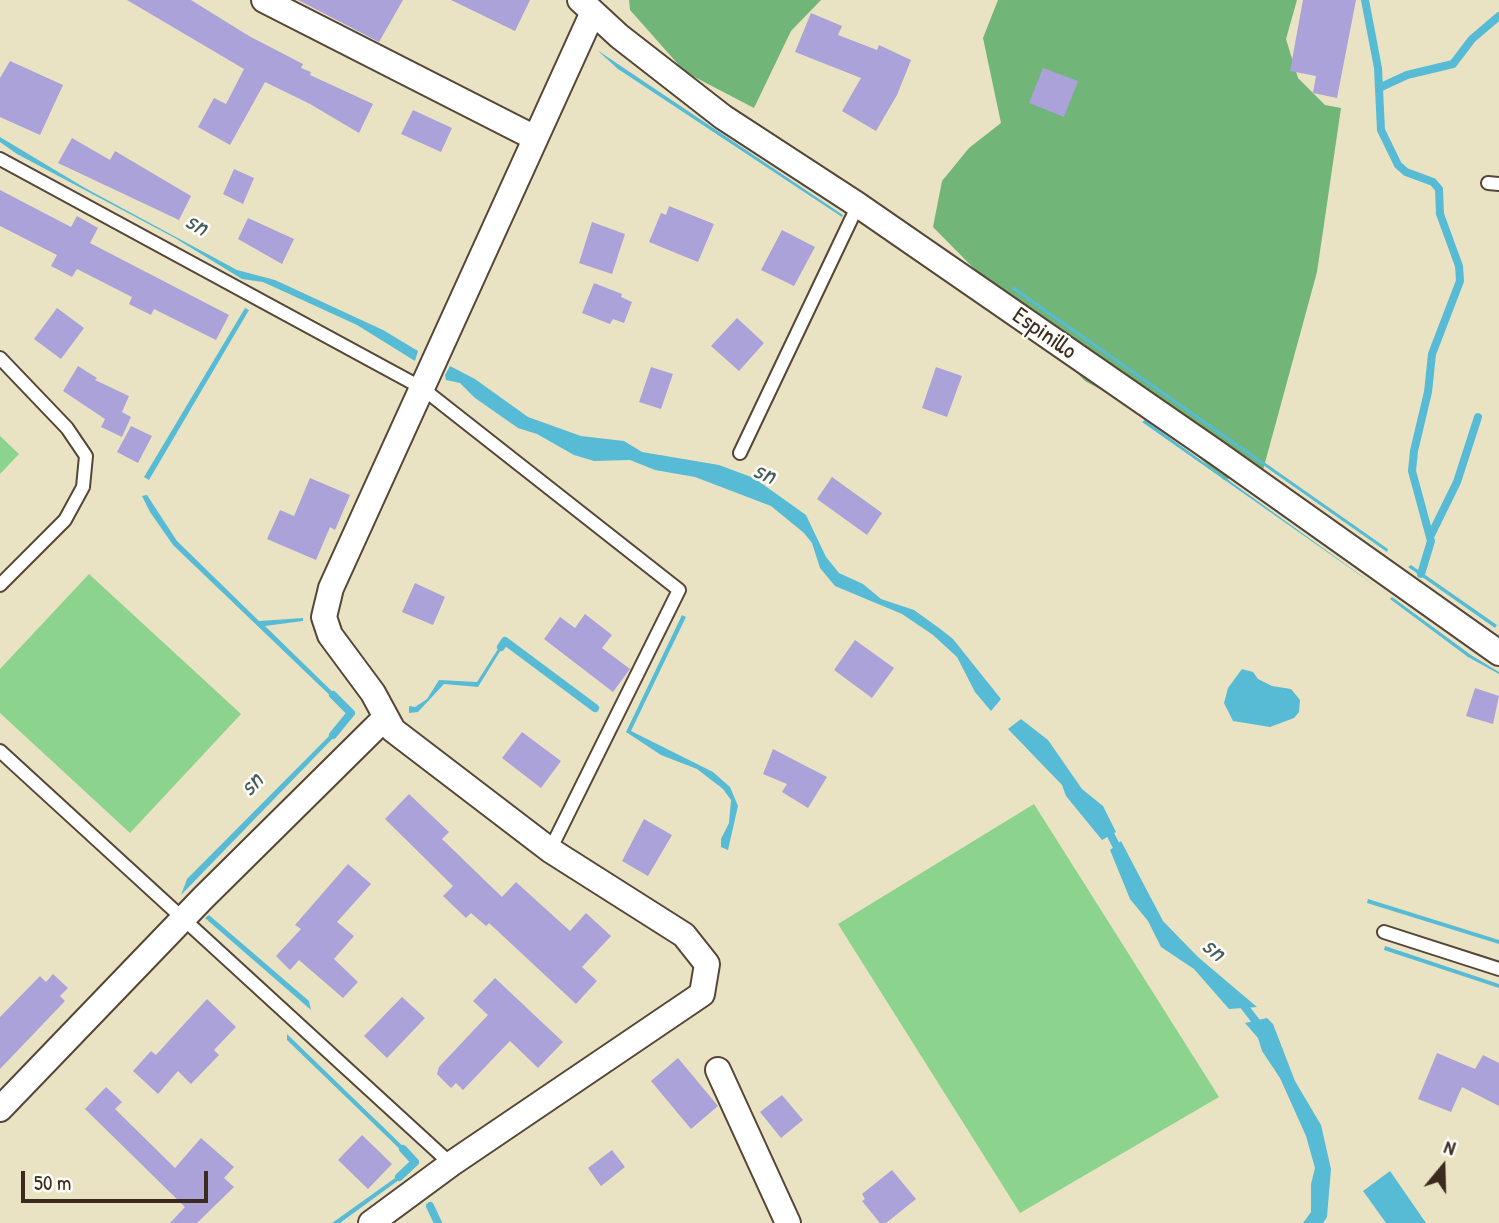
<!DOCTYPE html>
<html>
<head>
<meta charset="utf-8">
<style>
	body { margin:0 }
	#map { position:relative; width:1499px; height:1223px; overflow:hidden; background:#eae3c3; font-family:"Patrick Hand",sans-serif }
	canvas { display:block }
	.north { position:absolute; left:1408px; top:1132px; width:70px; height:70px; -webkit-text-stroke:5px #fdfcf7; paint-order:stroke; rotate:19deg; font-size:19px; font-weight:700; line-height:28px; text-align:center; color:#3b2a1e }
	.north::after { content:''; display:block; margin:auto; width:24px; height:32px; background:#3b2a1e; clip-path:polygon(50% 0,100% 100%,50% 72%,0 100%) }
	.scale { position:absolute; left:21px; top:1171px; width:187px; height:32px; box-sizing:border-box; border:4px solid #3b2a1e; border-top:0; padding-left:9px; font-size:21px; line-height:24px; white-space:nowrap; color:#3b2a1e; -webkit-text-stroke:5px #fdfcf7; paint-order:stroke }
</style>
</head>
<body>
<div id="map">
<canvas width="1499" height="1223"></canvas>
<div class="north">N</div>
<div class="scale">50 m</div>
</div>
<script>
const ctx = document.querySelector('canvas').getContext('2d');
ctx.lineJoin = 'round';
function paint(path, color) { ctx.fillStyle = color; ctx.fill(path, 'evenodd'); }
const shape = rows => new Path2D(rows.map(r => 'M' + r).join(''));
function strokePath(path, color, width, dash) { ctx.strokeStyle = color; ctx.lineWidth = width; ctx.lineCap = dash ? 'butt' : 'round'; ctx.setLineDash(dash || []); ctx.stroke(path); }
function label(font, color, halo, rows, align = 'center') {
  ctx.font = font + ' "Patrick Hand",sans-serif'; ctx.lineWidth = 5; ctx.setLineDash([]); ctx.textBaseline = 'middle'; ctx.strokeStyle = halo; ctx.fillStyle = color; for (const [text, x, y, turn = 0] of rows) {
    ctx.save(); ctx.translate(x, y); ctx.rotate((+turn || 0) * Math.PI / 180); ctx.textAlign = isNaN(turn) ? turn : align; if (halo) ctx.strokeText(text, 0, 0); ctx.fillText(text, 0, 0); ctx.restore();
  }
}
const green = shape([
	[0,436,19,454,0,474],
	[89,574,241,714,130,833,0,713,0,669],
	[1034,804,1219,1097,1020,1213,838,924]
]);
const forest = shape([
	[629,0,821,0,791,31,754,108,685,72,630,10],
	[998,0,1297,0,1286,39,1298,78,1325,105,1341,108,1317,272,1263,470,1224,480,1159,421,1085,381,933,227,942,181,969,148,1001,123,983,38]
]);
const water = shape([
	[597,50,843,215,842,217,618,69],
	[0,137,85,188,237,270,275,280,383,330,418,351,415,361,357,325,263,282,242,279,175,238,17,154,0,142],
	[1013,286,1388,549,1387,552,1012,289],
	[245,308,249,310,149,480,144,477],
	[450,366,475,379,528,417,581,436,624,441,642,452,719,465,754,478,806,515,826,557,839,573,863,584,881,599,914,610,939,628,953,639,1001,699,991,711,975,692,957,657,933,635,902,614,835,586,820,568,812,543,804,533,771,506,695,477,655,470,630,460,594,461,574,455,537,434,518,428,475,398,460,383,446,380,445,375],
	[1145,420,1384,592,1142,422],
	[147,495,177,541,259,621,303,618,303,621,265,626,342,701,340,705,173,545,150,512,142,496],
	[1411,565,1497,625,1495,628,1408,567],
	[1392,597,1471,655,1499,672,1499,674,1468,657,1390,599],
	[682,615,686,617,631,731,713,772,730,787,738,806,728,850,721,847,721,839,729,823,731,800,723,789,697,769,661,755,626,732],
	[505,638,507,640,478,687,444,684,418,712,409,713,409,706,415,707,427,699,439,680,477,682],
	[1242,669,1253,672,1258,679,1272,686,1291,689,1300,700,1299,712,1294,718,1270,727,1233,721,1224,703,1228,688],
	[1021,719,1048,740,1082,789,1103,806,1116,832,1102,840,1066,796,1062,785,1008,729],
	[339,726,342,729,181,895,187,879],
	[1121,841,1163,921,1198,957,1257,1007,1229,1009,1194,969,1161,947,1148,921,1130,899,1110,850],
	[1368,899,1499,940,1499,944,1367,903],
	[209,915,309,1001,311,1010,205,918],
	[1385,946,1499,984,1499,988,1384,950],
	[1267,1018,1273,1024,1295,1081,1321,1125,1331,1169,1327,1217,1323,1223,1303,1223,1311,1212,1311,1184,1315,1168,1306,1136,1280,1078,1262,1051,1258,1038,1245,1023],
	[287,1034,412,1155,409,1158,287,1040],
	[405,1171,407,1174,340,1223,332,1223],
	[1390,1171,1426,1223,1386,1223,1363,1191]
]);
const stream = shape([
	[1365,0,1378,68,1381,130,1398,165,1406,172,1433,182,1439,189,1440,214,1459,266,1460,281,1432,354,1428,392,1414,451,1412,471,1431,541,1421,574],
	[1379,88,1407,75,1453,64,1472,39,1499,16],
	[1430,537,1457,482,1478,417],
	[501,647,505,641,595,708],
	[333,695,351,713,333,735],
	[1107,828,1120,853],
	[1241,1002,1261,1028],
	[399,1177,415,1162,403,1149],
	[430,1206,438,1223]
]);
const building = shape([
	[127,0,191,0,249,36,303,64,301,68,311,72,310,75,373,104,359,133,310,104,265,82,230,145,198,127,214,98,226,104,244,69],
	[298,0,403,0,379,42],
	[451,0,530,0,515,31],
	[1303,0,1356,0,1337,98,1313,93,1316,76,1290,71],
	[811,13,842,26,838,35,877,50,879,45,911,60,897,95,876,131,842,111,861,78,795,52],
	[10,61,63,85,40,135,0,117,0,78],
	[1043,68,1078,81,1064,117,1029,103],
	[413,110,452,128,441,152,401,134],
	[72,138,110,160,115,151,191,196,179,220,58,163],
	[234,169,254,178,243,204,223,194],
	[0,190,71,227,77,216,98,228,90,243,229,315,216,340,154,309,151,315,129,304,132,297,77,269,72,277,51,266,57,255,0,226],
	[669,206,714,224,698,262,649,242,661,213,666,215],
	[248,218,294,239,282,264,238,239],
	[592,222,625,234,612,274,579,263],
	[782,230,815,247,794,286,761,270],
	[594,283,622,294,621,297,632,302,624,323,613,319,610,324,582,313],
	[57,308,84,328,61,359,34,339],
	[737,318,764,343,739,371,711,346],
	[78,366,97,378,95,380,129,396,122,412,131,417,122,437,101,427,105,419,63,391],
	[651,367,673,374,661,409,639,402],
	[936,367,962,376,947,417,922,408],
	[131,426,152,436,138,463,117,452],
	[832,477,882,513,867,535,817,499],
	[310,478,350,495,335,530,330,527,316,560,267,539,280,510,294,516],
	[415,583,445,597,433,625,402,612],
	[585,614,612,635,602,648,630,669,613,692,544,639,560,617,575,628],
	[855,640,894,668,872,698,834,670],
	[1475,688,1499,696,1493,724,1466,716],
	[522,732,561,761,541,788,502,758],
	[773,749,827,777,808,808,782,792,787,784,763,774],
	[409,794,449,832,442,839,502,897,516,882,570,931,586,913,611,936,582,967,597,981,576,1004,489,923,486,926,471,913,466,918,443,896,453,886,385,819],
	[644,819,672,835,648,876,622,861],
	[348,864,371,884,337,922,354,936,334,959,358,982,343,998,299,960,290,970,276,956,301,929,295,925],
	[53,974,68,988,60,996,65,1001,0,1069,0,1017,40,976,46,982],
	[495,978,563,1042,538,1068,510,1041,463,1090,456,1083,451,1088,437,1074,439,1067,488,1015,473,1001],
	[402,997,425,1018,387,1058,364,1036],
	[207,999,236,1027,214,1050,219,1055,191,1084,178,1071,158,1094,133,1071,151,1051,156,1055],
	[1437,1053,1475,1069,1483,1055,1499,1063,1499,1106,1462,1087,1451,1112,1418,1099],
	[678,1058,718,1106,691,1129,651,1081],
	[106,1087,122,1102,115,1109,175,1168,201,1138,234,1167,224,1178,234,1187,197,1223,170,1223,185,1207,85,1109],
	[782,1095,803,1120,781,1138,760,1112],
	[362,1135,392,1164,368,1189,338,1160],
	[612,1150,625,1167,601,1186,588,1168],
	[892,1170,916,1199,886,1223,880,1223,862,1201,865,1199,862,1194]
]);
const service = shape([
	[0,159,422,388,679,590,550,850],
	[1488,183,1499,184],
	[0,358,67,428,86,456,83,487,65,520,0,585],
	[740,453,858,205],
	[0,751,451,1164],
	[1384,932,1499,969]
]);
const minor = shape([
	[264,0,535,138],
	[580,0,619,36,723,117,858,205,1217,453,1499,653],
	[718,1070,788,1223],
	[0,1109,203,898,385,718],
	[371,1223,451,1164,702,994,707,964,684,935,550,850,393,730,373,693,330,635,324,617,331,588,593,12]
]);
const streetNames = [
	["Espinillo",1044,334,35]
];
const waterNames = [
	["sn",196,225,29],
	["sn",764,474,23],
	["sn",252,785,-46],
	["sn",1213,950,40]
];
paint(green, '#8cd38d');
paint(forest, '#71b578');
paint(water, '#57bbd5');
strokePath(stream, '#57bbd5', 8);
paint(building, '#aaa2d8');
strokePath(service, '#554637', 16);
strokePath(minor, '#554637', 28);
strokePath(service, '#fff', 12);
strokePath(minor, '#fff', 24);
label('24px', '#3b2a1e', '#fdfcf7', streetNames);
label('italic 26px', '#455d5e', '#fdfcf7', waterNames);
</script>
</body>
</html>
